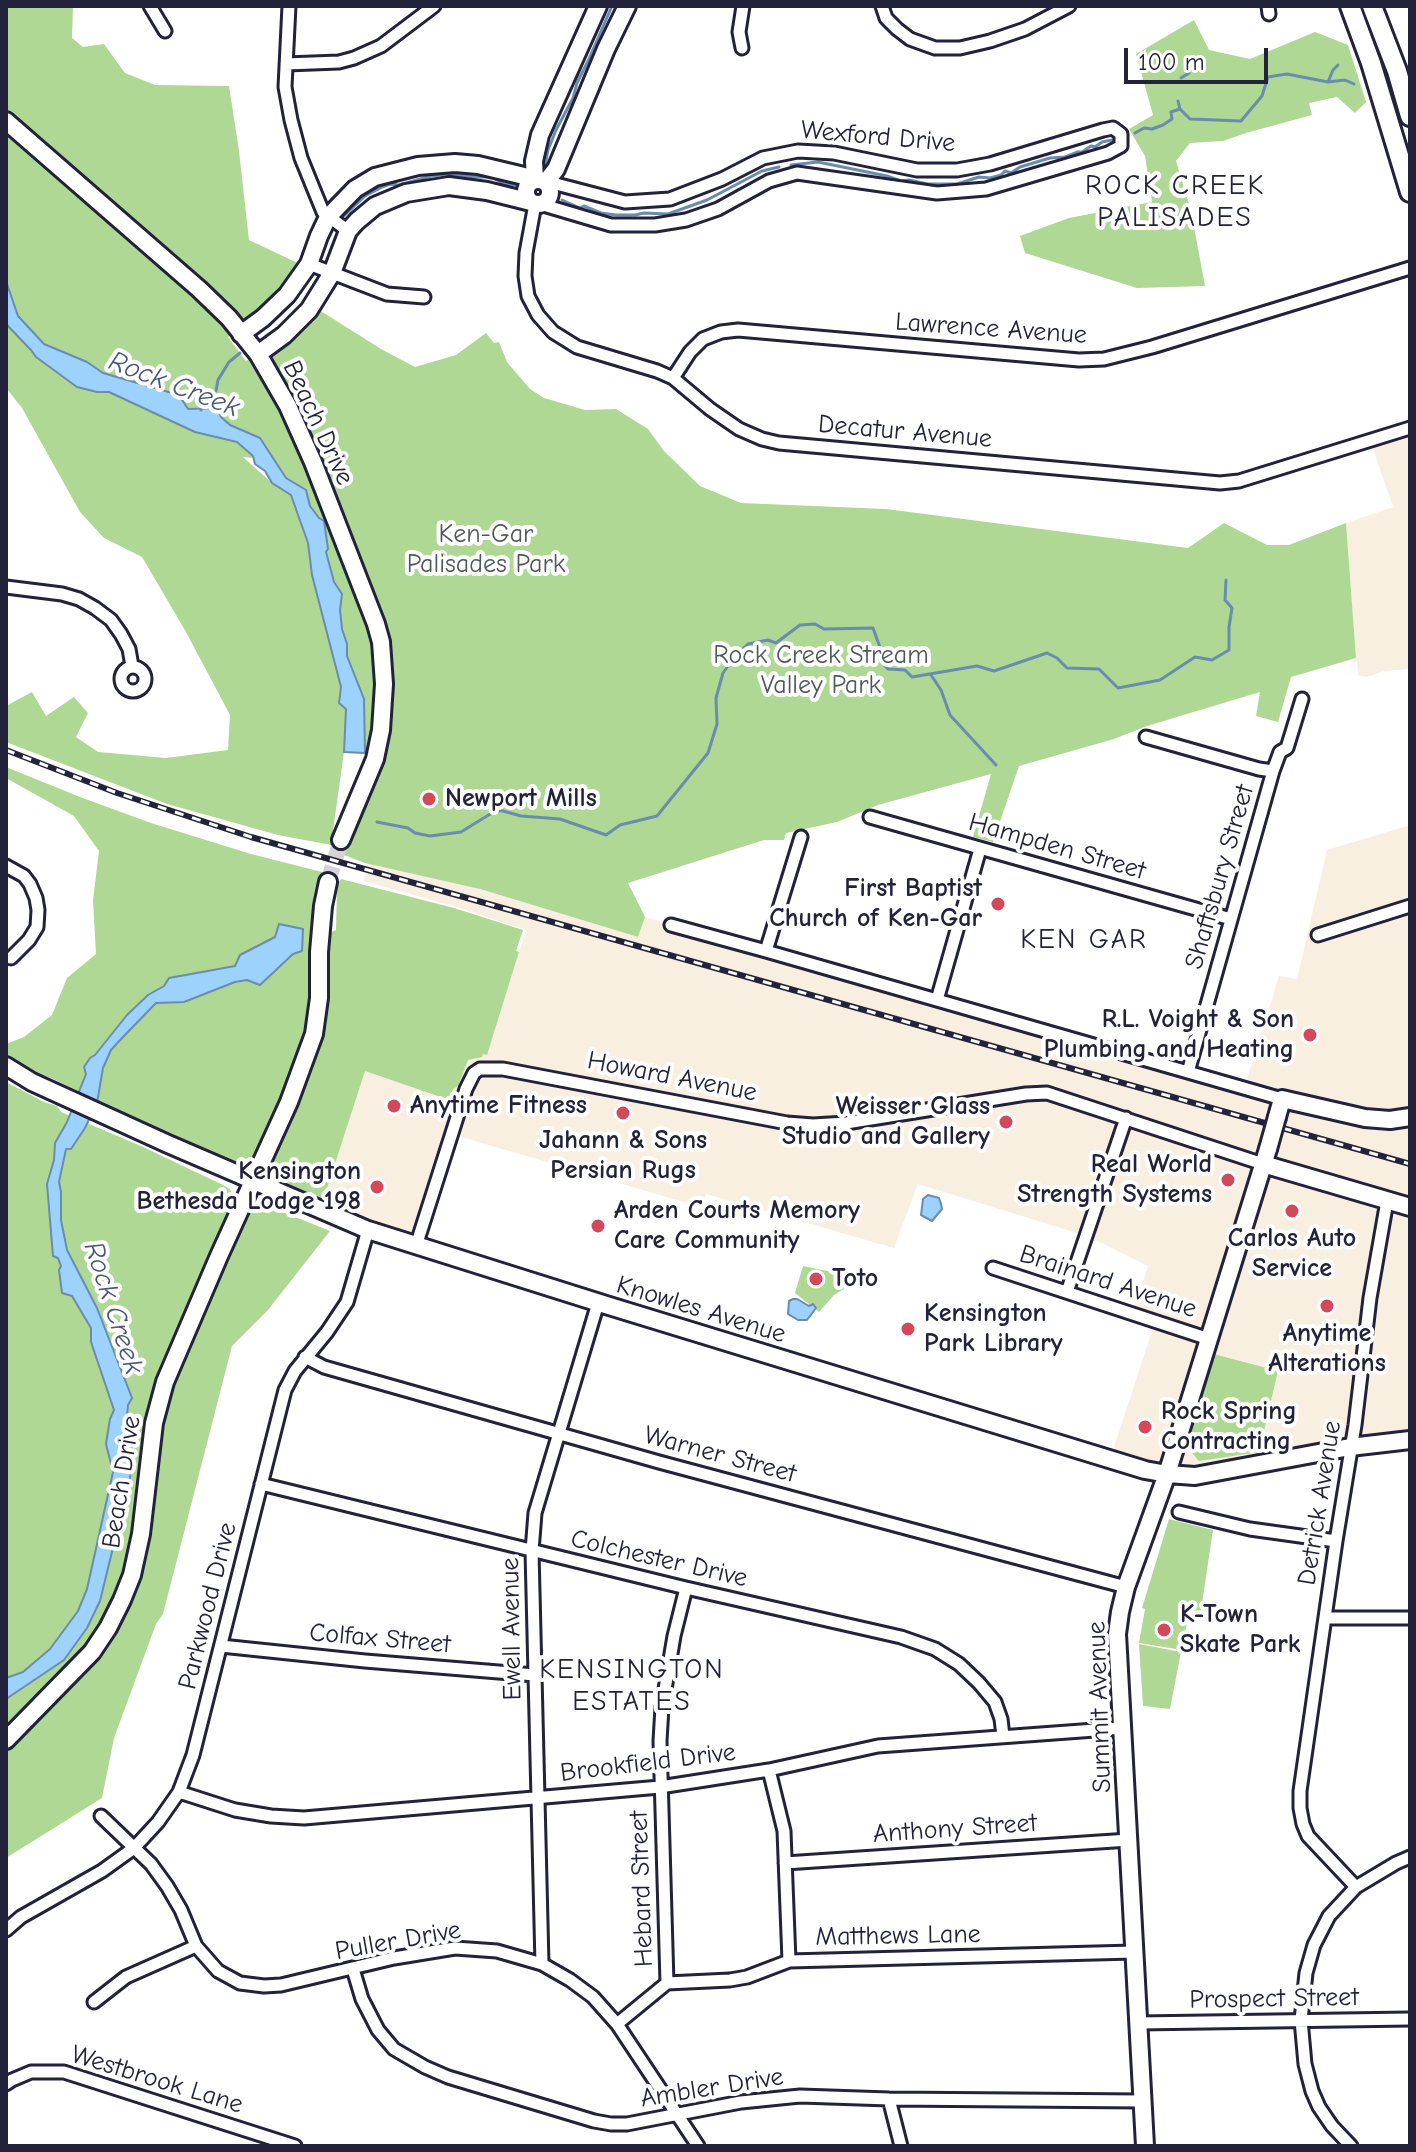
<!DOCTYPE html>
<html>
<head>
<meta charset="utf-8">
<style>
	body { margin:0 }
	#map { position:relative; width:1416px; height:2152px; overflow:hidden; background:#fff; font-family:"Comic Neue",sans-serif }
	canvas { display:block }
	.frame { position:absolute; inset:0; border:8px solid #22223b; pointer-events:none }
	.scale { position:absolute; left:1124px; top:48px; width:144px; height:36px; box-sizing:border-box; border:4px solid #22223b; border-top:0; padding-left:10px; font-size:24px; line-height:28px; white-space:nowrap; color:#22223b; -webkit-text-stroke:6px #fff; paint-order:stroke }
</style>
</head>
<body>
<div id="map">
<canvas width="1416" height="2152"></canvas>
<div class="frame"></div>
<div class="scale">100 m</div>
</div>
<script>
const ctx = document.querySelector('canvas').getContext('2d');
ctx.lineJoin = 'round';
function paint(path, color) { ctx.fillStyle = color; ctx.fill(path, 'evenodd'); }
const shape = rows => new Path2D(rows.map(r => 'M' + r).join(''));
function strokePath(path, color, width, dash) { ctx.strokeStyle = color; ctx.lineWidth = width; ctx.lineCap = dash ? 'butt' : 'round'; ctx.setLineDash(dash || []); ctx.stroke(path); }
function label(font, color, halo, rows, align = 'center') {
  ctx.font = font + ' "Comic Neue",sans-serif'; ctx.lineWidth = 8; ctx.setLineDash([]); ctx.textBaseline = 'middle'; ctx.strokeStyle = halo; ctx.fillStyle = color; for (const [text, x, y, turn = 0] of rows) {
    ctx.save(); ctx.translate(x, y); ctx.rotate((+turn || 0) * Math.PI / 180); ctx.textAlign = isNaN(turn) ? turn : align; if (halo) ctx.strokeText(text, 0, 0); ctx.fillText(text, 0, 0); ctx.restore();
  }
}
const built = shape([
	[1410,428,1410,669,1384,671,1367,677,1358,675,1357,662,1351,663,1356,658,1346,523,1393,507,1370,440],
	[1410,825,1410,1440,1195,1476,1110,1459,1155,1322,1132,1313,1148,1266,1087,1236,918,1184,894,1248,706,1194,701,1207,451,1134,416,1246,314,1206,365,1071,448,1100,467,1050,487,1054,526,930,457,907,364,881,370,856,638,937,645,917,1334,1109,1247,1079,1279,976,1297,979,1327,850]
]);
const green = shape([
	[6,6,73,6,72,38,83,47,104,44,125,73,155,85,229,86,239,151,249,240,304,266,294,282,234,333,228,337,246,361,275,341,316,308,381,349,415,367,456,355,486,333,494,343,499,342,507,362,530,389,544,398,585,410,616,409,648,429,664,451,700,486,741,503,886,509,1188,548,1224,523,1267,545,1289,545,1346,523,1356,658,1291,677,1278,722,1256,716,1260,692,1147,726,1114,739,1019,766,993,842,973,837,991,774,878,805,837,822,786,833,784,840,764,840,628,883,645,917,638,937,480,889,365,863,344,855,355,822,371,747,370,740,365,753,364,699,347,656,347,645,297,496,273,460,243,457,272,483,291,494,308,543,312,575,341,687,339,703,346,709,344,752,331,845,278,835,167,804,6,742,6,706,32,692,46,716,74,697,88,713,76,737,98,752,166,758,228,750,230,715,186,632,142,557,104,538,80,512,22,408,6,388],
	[1194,20,1209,50,1250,59,1315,32,1348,45,1366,102,1355,113,1337,97,1309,103,1312,115,1246,133,1223,141,1190,143,1176,161,1191,211,1205,286,1137,288,1025,253,1020,236,1069,218,1152,202,1145,156,1129,129,1153,115,1136,54],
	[6,767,80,797,151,823,251,854,326,873,314,918,313,940,336,930,337,885,341,879,454,908,523,930,516,951,519,952,487,1055,483,1054,482,1057,468,1060,458,1086,453,1089,449,1100,365,1071,321,1207,51,1078,33,1072,6,1055,6,1044,24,1037,52,1015,67,978,96,954,93,900,99,851,74,816,6,778],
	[280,924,288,926,279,955,188,981,199,972,235,966,256,946,275,937],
	[6,1082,44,1102,57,1106,61,1112,141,1146,223,1185,230,1189,232,1195,268,1212,273,1208,330,1231,268,1310,232,1346,163,1614,156,1624,114,1738,102,1798,6,1858],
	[803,1266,837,1273,844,1289,834,1295,819,1312,795,1293],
	[1210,1353,1278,1371,1259,1452,1199,1461,1188,1448,1195,1407],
	[1169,1519,1213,1530,1200,1617,1188,1616,1182,1650,1139,1643,1145,1609,1142,1608],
	[1139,1644,1181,1652,1170,1709,1143,1706]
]);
const water = shape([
	[6,281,18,316,44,344,87,362,103,373,179,395,188,409,217,408,221,417,230,425,260,438,286,478,306,490,310,506,319,518,324,521,328,549,326,552,334,582,342,594,340,610,342,629,347,644,347,656,364,699,365,753,344,752,346,709,339,703,341,687,312,575,308,543,291,495,272,483,265,471,255,464,253,456,237,442,195,432,109,392,97,392,77,387,36,357,31,350,6,324,6,281],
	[279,924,303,929,302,951,293,954,260,985,247,980,235,982,184,1002,156,1003,123,1037,111,1050,103,1068,97,1103,85,1128,71,1149,66,1149,59,1182,61,1192,61,1220,67,1250,97,1308,132,1398,128,1405,127,1416,133,1434,130,1478,100,1601,87,1628,64,1660,6,1699,6,1678,23,1672,50,1649,78,1611,87,1589,113,1472,106,1444,110,1419,114,1410,91,1342,91,1328,72,1296,62,1293,59,1270,61,1266,58,1258,53,1256,47,1184,54,1160,55,1143,67,1122,86,1074,84,1067,90,1058,95,1055,127,1015,148,995,164,986,169,978,235,966,240,955,275,937,279,924],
	[928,1195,939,1198,941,1204,942,1209,932,1221,921,1215,923,1199,928,1195],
	[793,1299,797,1299,809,1306,813,1304,816,1308,807,1320,798,1320,788,1314,789,1301,793,1299]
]);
const stream = shape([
	[1181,78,1189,73],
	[1328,82,1345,80,1354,84],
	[1180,109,1190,119,1241,121,1262,96,1268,77,1287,74,1328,82,1333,70,1338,65],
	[1135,133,1144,128,1152,129,1163,125,1172,119,1171,112,1180,109,1178,101],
	[791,165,818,162,887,176,901,181,909,180,928,184,957,184,979,177,990,178,1001,175,1005,171,1011,173,1020,167,1050,158,1065,157,1078,152,1082,152,1091,146,1095,147,1102,142,1112,140],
	[544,171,548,150,556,130,573,98,577,83,588,61,612,6],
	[562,200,580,208,584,206,601,213,616,215,635,215,644,213,668,214,707,200,762,171,779,167],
	[344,216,365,196,382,187,390,184,399,185,431,176,447,174,476,177,492,177,504,184,516,185],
	[201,410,202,404,216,391,218,380,229,362,240,353],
	[931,675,941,690,950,715,996,765],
	[377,822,408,828,415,833,430,836,461,832,495,811,503,811,521,816,560,819,606,835,620,825,657,816,708,753,717,724,716,698,723,673,735,656,748,644,768,640,776,643,800,625,815,624,824,629,873,628,881,650,883,664,888,669,905,670,912,677,977,666,994,671,1047,653,1057,658,1067,668,1099,669,1118,688,1160,680,1195,657,1212,660,1229,650,1229,627,1232,608,1225,600,1226,580],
	[925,1303,924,1308,968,1321]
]);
const secondaryTunnel = shape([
	[328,882,341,840]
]);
const street = shape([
	[150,6,165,31],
	[289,6,285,87,291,120,301,158,323,212,348,231],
	[882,6,886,18,897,29,910,39,935,48,960,48,990,41,1025,29,1069,6],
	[1268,6,1269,14],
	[742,48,739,32,743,6],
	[286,64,339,62,354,58,381,46,434,6],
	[535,204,526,253,525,276,528,296,538,315,553,332,577,347,657,371,673,378,710,409,739,429,762,439,779,443,1220,483,1239,481,1410,428],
	[540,204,611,225,655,225,686,220,718,209,769,181,797,173,937,193,986,189,1108,153,1121,146,1121,134,1113,128,1103,130,990,164,957,170,917,170,834,153,798,151,763,158,722,179,670,199,625,202,556,184,549,184],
	[309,264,387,294,424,297],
	[673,378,690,352,703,339,721,332,738,330,1079,360,1104,359,1152,347,1410,268],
	[6,587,62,594,79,599,95,608,111,620,121,634,129,649,132,666],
	'121 679a12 12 0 1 1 24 0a12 12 0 1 1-24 0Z',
	[1146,737,1259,769,1273,771],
	[870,817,1231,919],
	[6,866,24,876,30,884,36,898,38,910,37,927,29,940,11,958],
	[671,925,766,951,1282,1099],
	[1318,935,1410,906],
	[766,951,801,837],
	[937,1000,980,849],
	[1188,1072,1273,771,1280,752,1287,748,1302,699],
	[416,1246,466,1089,474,1073,480,1069,503,1069,787,1123,813,1125,846,1123,1026,1094,1047,1093,1263,1164],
	[993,1268,1209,1339],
	[1067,1292,1126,1118],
	[305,1357,324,1367,659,1462,1126,1587],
	[261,1484,686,1588,901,1637,935,1649,959,1664,979,1683,995,1702,1001,1719,1003,1736],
	[1179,1512,1250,1529,1336,1541],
	[1325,1618,1410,1618],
	[221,1646,365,1661,535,1675],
	[769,1770,784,1831,789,1961],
	[179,1792,235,1810,271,1816,304,1818,660,1787,769,1770,878,1746,1122,1728],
	[101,1816,151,1864,167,1886,181,1910,196,1946,218,1971,240,1983,264,1986,281,1985,394,1958,455,1948,497,1951,542,1964,570,1980,593,1997,617,2024,698,2146],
	[785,1863,1129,1840],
	[1356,1887,1308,1836,1303,1824,1300,1808,1300,1791,1336,1541,1355,1425,1370,1298,1387,1201],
	[6,1930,21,1917,102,1871,134,1848,158,1822,179,1792,193,1755,285,1390,295,1371,327,1332,347,1302,368,1230],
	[542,1964,532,1551,535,1513,598,1303],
	[353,1969,362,1999,378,2030,394,2049,425,2067,448,2077,594,2121,611,2124,627,2124,741,2102,800,2096,889,2099,1142,2101],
	[667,1983,730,1980,747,1977,789,1961,1134,1952],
	[667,1983,660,1741,662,1707,674,1636,686,1588],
	[94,2002,126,1977,196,1946],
	[1138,2023,1410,2019],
	[617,2024,667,1983],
	[6,2084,12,2080,31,2072,64,2072,295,2146],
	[889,2099,901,2146],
	[1351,2146,1332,2126,1319,2107,1312,2091,1305,2064,1301,2020,1306,1973,1314,1945,1329,1916,1356,1887,1396,1863,1410,1857]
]);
const secondary = shape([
	[6,121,199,289,229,318,258,354,288,406,313,462,376,624,381,642,384,684,381,730,375,759,341,840],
	'526 192a12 12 0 1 1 24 0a12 12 0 1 1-24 0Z',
	[535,180,534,161,540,135,598,6],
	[546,182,556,169,606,49,627,6],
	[241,334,263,318,287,295,309,264,319,236,328,217,355,189,375,177,418,166,455,163,478,165,524,176,532,181],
	[258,354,284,335,309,310,332,273,348,231,357,221,375,206,406,193,449,186,487,191,531,202],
	[6,1066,32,1082,168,1144,368,1230,606,1305,1145,1470,1167,1474,1195,1476,1350,1447,1410,1440],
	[1277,1117,1282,1099,1365,1118,1390,1120,1410,1117],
	[1263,1164,1410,1207],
	[6,1740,92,1652,108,1628,122,1600,132,1575,141,1534,154,1423,165,1382,219,1256,289,1102,314,1034,319,998,319,952,323,906,328,882],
	[1145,2146,1117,1634,1120,1612,1126,1587,1167,1474,1268,1149]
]);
const primary = shape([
	[1350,6,1371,63,1410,192],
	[1372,6,1397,71,1410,116]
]);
const rail = shape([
	[6,750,117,793,251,837,1410,1164]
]);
const secondaryBridge = shape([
	[1268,1149,1277,1117]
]);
const markers = [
	[429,799,8,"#d1495b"],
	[998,904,8,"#d1495b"],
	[1310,1035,8,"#d1495b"],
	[394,1106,8,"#d1495b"],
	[623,1113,8,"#d1495b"],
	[1006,1122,8,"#d1495b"],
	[1228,1180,8,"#d1495b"],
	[377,1187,8,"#d1495b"],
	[1292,1211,8,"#d1495b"],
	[598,1226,8,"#d1495b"],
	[816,1279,8,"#d1495b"],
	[1327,1306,8,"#d1495b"],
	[908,1329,8,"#d1495b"],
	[1145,1427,8,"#d1495b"],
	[1164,1630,8,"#d1495b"]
];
const streetNames = [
	["Wexford Drive",878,137,5],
	["Lawrence Avenue",991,329,4],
	["Beach Drive",318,423,65],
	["Decatur Avenue",905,432,5],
	["Hampden Street",1057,847,16],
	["Shaftsbury Street",1220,877,-74],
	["Howard Avenue",672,1077,11],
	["Brainard Avenue",1108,1282,18],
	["Knowles Avenue",701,1310,17],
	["Warner Street",720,1455,15],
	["Beach Drive",122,1482,-81],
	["Detrick Avenue",1320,1503,-81],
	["Colchester Drive",659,1559,13],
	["Parkwood Drive",208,1606,-76],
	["Ewell Avenue",512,1629,-91],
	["Colfax Street",380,1639,5],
	["Summit Avenue",1100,1707,-92],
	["Brookfield Drive",648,1763,-7],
	["Anthony Street",955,1829,-4],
	["Hebard Street",642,1889,-92],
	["Matthews Lane",898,1936,-1],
	["Puller Drive",398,1941,-10],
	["Prospect Street",1274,1999,-1],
	["Westbrook Lane",157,2080,17],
	["Ambler Drive",712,2088,-9]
];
const parkNames = [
	["Ken-Gar",486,535],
	["Palisades Park",486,565],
	["Rock Creek Stream",821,656],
	["Valley Park",821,686]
];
const poiNames = [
	["Newport Mills",445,799],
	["First Baptist",982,889,"right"],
	["Church of Ken-Gar",982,919,"right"],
	["R.L. Voight & Son",1294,1020,"right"],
	["Plumbing and Heating",1294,1050,"right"],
	["Anytime Fitness",410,1106],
	["Weisser Glass",990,1107,"right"],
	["Studio and Gallery",990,1137,"right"],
	["Jahann & Sons",623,1141,"center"],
	["Persian Rugs",623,1171,"center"],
	["Real World",1212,1165,"right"],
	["Strength Systems",1212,1195,"right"],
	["Kensington",361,1172,"right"],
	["Bethesda Lodge 198",361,1202,"right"],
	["Arden Courts Memory",614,1211],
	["Care Community",614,1241],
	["Carlos Auto",1292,1239,"center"],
	["Service",1292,1269,"center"],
	["Toto",832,1279],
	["Kensington",924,1314],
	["Park Library",924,1344],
	["Anytime",1327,1334,"center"],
	["Alterations",1327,1364,"center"],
	["Rock Spring",1161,1412],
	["Contracting",1161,1442],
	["K-Town",1180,1615],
	["Skate Park",1180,1645]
];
const neighbourhoodNames = [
	["ROCK CREEK",1175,186],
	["PALISADES",1175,218],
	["KEN GAR",1084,940],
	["KENSINGTON",632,1670],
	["ESTATES",632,1702]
];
const waterNames = [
	["Rock Creek",174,385,21],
	["Rock Creek",113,1308,72]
];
paint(built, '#f8efe1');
paint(green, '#afd894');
paint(water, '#9cd2fb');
strokePath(water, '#6b8cae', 2);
strokePath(stream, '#6b8cae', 3);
strokePath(secondaryTunnel, '#d3d3d8', 16, [16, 8]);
strokePath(street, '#22223b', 17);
strokePath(secondary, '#22223b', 22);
strokePath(primary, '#22223b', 24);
strokePath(street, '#fff', 11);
strokePath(secondary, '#fff', 16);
strokePath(primary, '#fff', 18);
strokePath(rail, '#22223b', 6);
strokePath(rail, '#fff', 3, [9]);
strokePath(secondaryBridge, '#22223b', 22, []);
strokePath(secondaryBridge, '#fff', 16);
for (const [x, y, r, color] of markers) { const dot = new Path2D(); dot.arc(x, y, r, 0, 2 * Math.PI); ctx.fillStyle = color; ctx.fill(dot); strokePath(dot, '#fff', 3); }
label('26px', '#22223b', '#fff', streetNames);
label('26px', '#4c5956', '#fff', parkNames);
label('bold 26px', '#22223b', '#fff', poiNames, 'left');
ctx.letterSpacing = '2px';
label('28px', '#22223b', '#fff', neighbourhoodNames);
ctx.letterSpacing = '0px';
label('italic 28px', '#475775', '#fff', waterNames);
</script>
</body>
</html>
